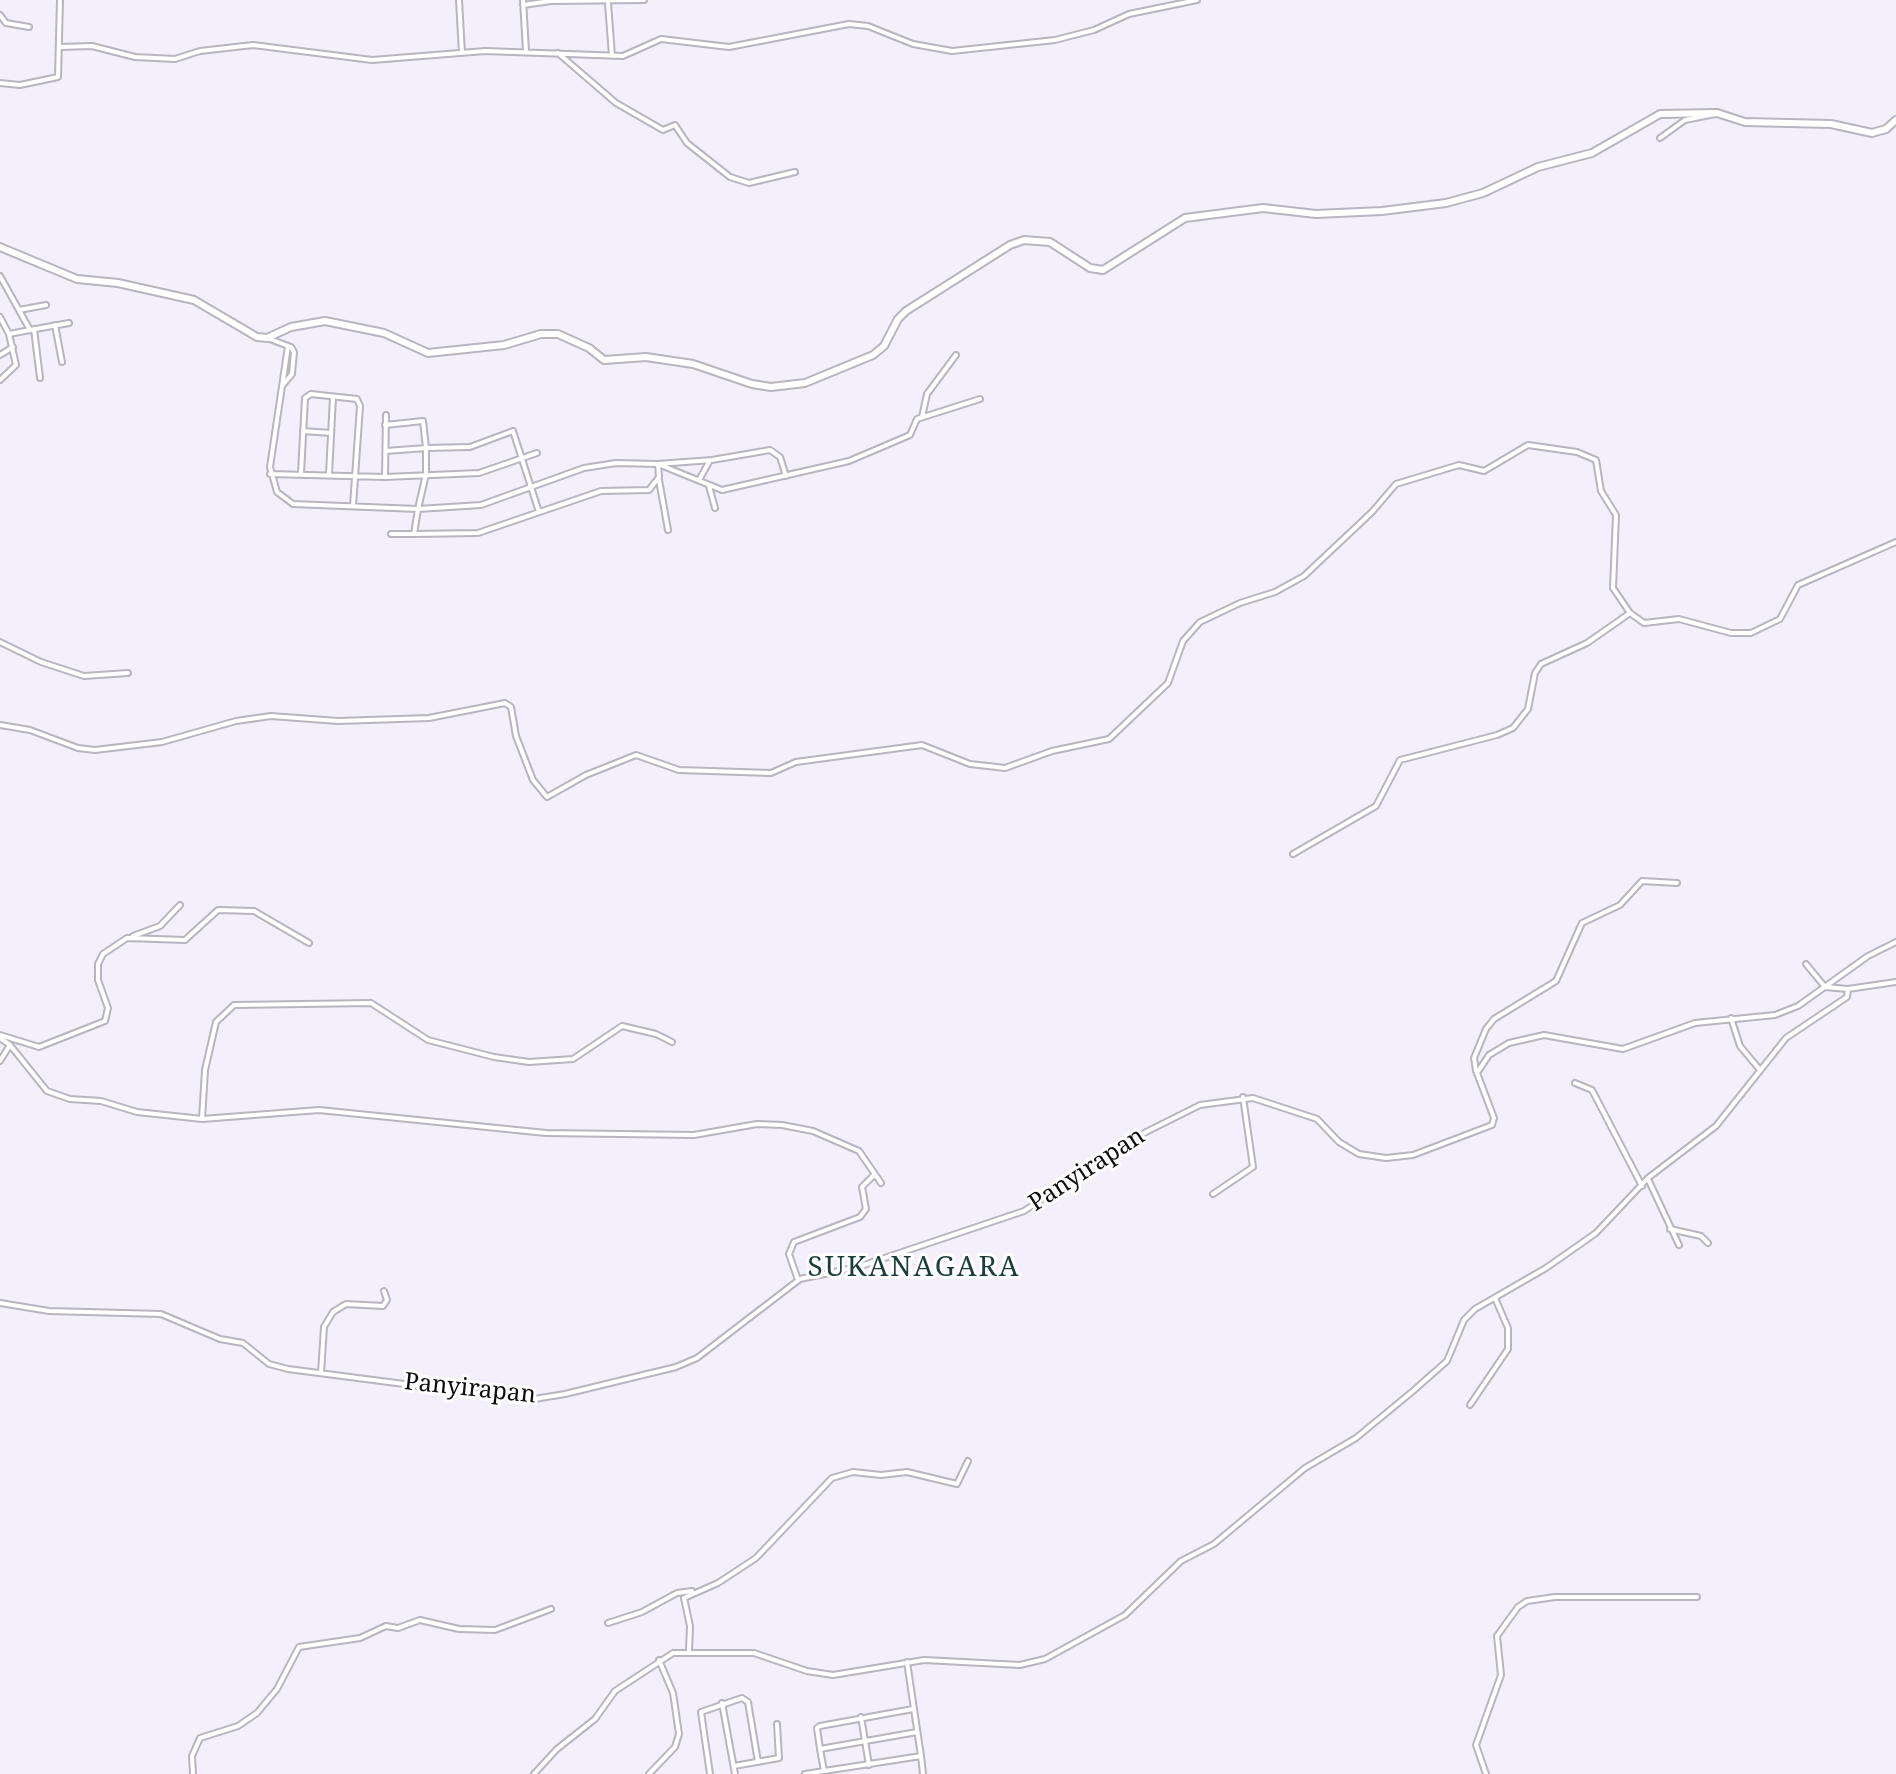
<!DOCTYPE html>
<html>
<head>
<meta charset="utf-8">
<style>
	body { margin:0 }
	canvas { display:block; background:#f3f0fb }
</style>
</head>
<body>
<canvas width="1896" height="1774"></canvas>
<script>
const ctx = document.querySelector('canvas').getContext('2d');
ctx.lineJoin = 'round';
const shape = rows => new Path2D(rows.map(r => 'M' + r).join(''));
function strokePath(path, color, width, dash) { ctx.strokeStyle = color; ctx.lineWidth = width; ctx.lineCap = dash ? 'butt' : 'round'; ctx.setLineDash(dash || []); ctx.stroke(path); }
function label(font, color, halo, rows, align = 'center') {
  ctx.font = font + ' "Noto Serif",serif'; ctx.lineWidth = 6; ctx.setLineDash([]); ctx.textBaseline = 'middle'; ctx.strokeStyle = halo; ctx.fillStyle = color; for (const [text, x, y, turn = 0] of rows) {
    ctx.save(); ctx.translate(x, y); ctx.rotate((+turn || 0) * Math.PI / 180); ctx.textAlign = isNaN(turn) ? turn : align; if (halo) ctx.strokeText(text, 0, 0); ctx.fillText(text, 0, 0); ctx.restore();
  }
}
const street = shape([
	[459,0,462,53],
	[523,0,526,51],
	[608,3,612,56],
	[523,5,551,1,644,0],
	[0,15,6,23,29,27],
	[59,47,92,46,135,57,175,59,200,51,253,45,372,60,485,51,623,56,661,39,729,47,849,24,868,26,913,44,952,51,1055,40,1094,30,1129,14,1197,0],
	[558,53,616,103,663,130,675,125,687,143,730,177,749,183,795,172],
	[0,83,20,85,58,77,60,0],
	[1660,138,1685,120,1715,114],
	[0,276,30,330,69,323],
	[19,310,46,305],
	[0,317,9,334,30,330],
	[55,325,62,362],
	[34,329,40,378],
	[267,338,291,347,294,352,292,374,282,386],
	[288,346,270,467,277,492,293,504,418,509,414,534,478,533,601,491,649,490,659,477,658,464,712,460,770,450,780,457,786,476],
	[0,355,13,347],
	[0,380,16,365,9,334],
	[922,417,927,394,956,355],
	[385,425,423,421,426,448,470,447,513,431,539,512],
	[303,431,331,433],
	[386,451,426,448,426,474,418,509,481,505,584,468,616,463,658,464,722,490,849,461,910,435,917,419,980,399],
	[301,473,305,398,311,394,357,399,360,406,353,506],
	[270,474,385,477,479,473,537,453],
	[329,474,333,397],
	[385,477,386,415],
	[659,480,668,530],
	[699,480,709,462],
	[709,486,715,508],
	[391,534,414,534],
	[0,642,41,662,84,676,128,673],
	[0,725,30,730,78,748,95,750,162,742,236,721,271,716,338,721,429,718,505,703,511,707,516,736,533,780,547,797,586,775,636,755,679,770,771,773,796,762,922,745,970,764,1005,768,1052,751,1109,739,1168,683,1183,641,1200,622,1240,603,1275,592,1304,576,1372,512,1396,484,1459,465,1484,471,1528,445,1577,452,1596,460,1601,491,1616,515,1613,588,1630,613,1644,623,1679,619,1731,633,1751,633,1780,619,1798,585,1896,542],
	[1293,854,1376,806,1400,760,1497,735,1513,728,1528,709,1535,673,1541,664,1587,643,1630,613],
	[133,936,160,926,180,905],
	[1848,989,1896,982],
	[1731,1018,1740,1046,1760,1070],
	[0,1035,39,1047,105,1021,108,1008,98,980,98,964,103,954,127,938,185,940,218,910,254,911,309,943],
	[0,1038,10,1045,47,1091,70,1099,101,1101,137,1112,202,1119,319,1110,546,1133,694,1135,757,1124,782,1125,813,1131,859,1151,881,1183],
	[0,1061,10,1045],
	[1476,1071,1474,1058,1486,1029,1494,1019,1556,981,1582,923,1620,905,1642,881,1677,883],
	[1575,1083,1592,1090,1642,1186],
	[202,1119,205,1070,216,1022,234,1005,371,1003,428,1040,494,1057,529,1062,573,1059,622,1026,656,1034,672,1042],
	[1648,1179,1679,1245],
	[1213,1194,1253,1167,1243,1097],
	[1670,1229,1701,1236,1708,1243],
	[798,1280,789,1254,794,1242,860,1217,866,1209,862,1187,874,1175],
	[0,1303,49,1311,161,1314,220,1339,243,1343,269,1364,288,1369,528,1400,565,1394,676,1367,697,1358,800,1279,858,1267,1024,1211,1146,1132,1200,1105,1253,1098,1317,1119,1339,1142,1359,1154,1386,1158,1413,1155,1492,1125,1494,1118,1477,1073,1489,1055,1509,1043,1544,1035,1623,1049,1695,1023,1775,1015,1798,1006,1868,956,1896,942],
	[321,1373,324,1327,333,1312,346,1304,383,1306,387,1300,384,1291],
	[1470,1405,1508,1349,1508,1328,1495,1298],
	[608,1623,642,1612,677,1593,692,1591],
	[689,1651,690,1626,684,1598,718,1583,756,1558,832,1478,853,1472,881,1475,907,1472,957,1484,968,1461],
	[722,1703,735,1774],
	[861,1717,869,1765],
	[820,1749,817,1728,820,1726,913,1709],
	[921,1756,923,1774],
	[734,1766,779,1758,777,1724],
	[824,1771,820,1749,917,1732],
	[193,1774,192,1756,200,1738,238,1726,257,1713,277,1689,299,1647,360,1638,386,1626,398,1628,420,1620,459,1629,495,1630,551,1609],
	[534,1774,557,1749,595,1719,615,1691,673,1653,754,1653,807,1671,833,1675,924,1660,1020,1665,1045,1659,1125,1615,1181,1561,1214,1544,1305,1468,1356,1438,1413,1391,1447,1361,1464,1320,1475,1309,1546,1268,1596,1233,1648,1178,1716,1126,1786,1038,1847,997,1848,989,1825,987,1806,964],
	[649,1774,675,1747,679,1734,673,1693,659,1660],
	[710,1774,701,1712,742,1698,748,1702,758,1762],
	[805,1774,921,1756,907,1662],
	[1486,1774,1476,1745,1501,1675,1497,1636,1518,1607,1527,1601,1555,1597,1697,1597]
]);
const secondary = shape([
	[0,247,77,279,118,283,194,300,257,337,267,338,291,327,325,321,384,333,428,353,504,345,541,334,558,334,589,348,604,360,646,357,693,364,752,384,771,387,805,383,873,355,884,346,898,319,906,311,1010,245,1024,240,1050,242,1090,268,1103,270,1185,218,1263,208,1316,214,1382,211,1446,203,1483,193,1538,167,1592,153,1660,114,1717,113,1745,122,1831,124,1872,133,1886,129,1896,120]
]);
const streetNames = [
	["Panyirapan",1087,1170,-33],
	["Panyirapan",470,1389,6]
];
const quarterNames = [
	["SUKANAGARA",914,1268]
];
strokePath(street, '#b7b5c0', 8);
strokePath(secondary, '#b7b5c0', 10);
strokePath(street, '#fff', 4);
strokePath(secondary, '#fff', 6);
label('24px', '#0e0d11', '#fff', streetNames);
ctx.letterSpacing = '2px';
label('28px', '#1b3d3e', '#fff', quarterNames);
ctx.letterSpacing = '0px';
</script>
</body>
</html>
